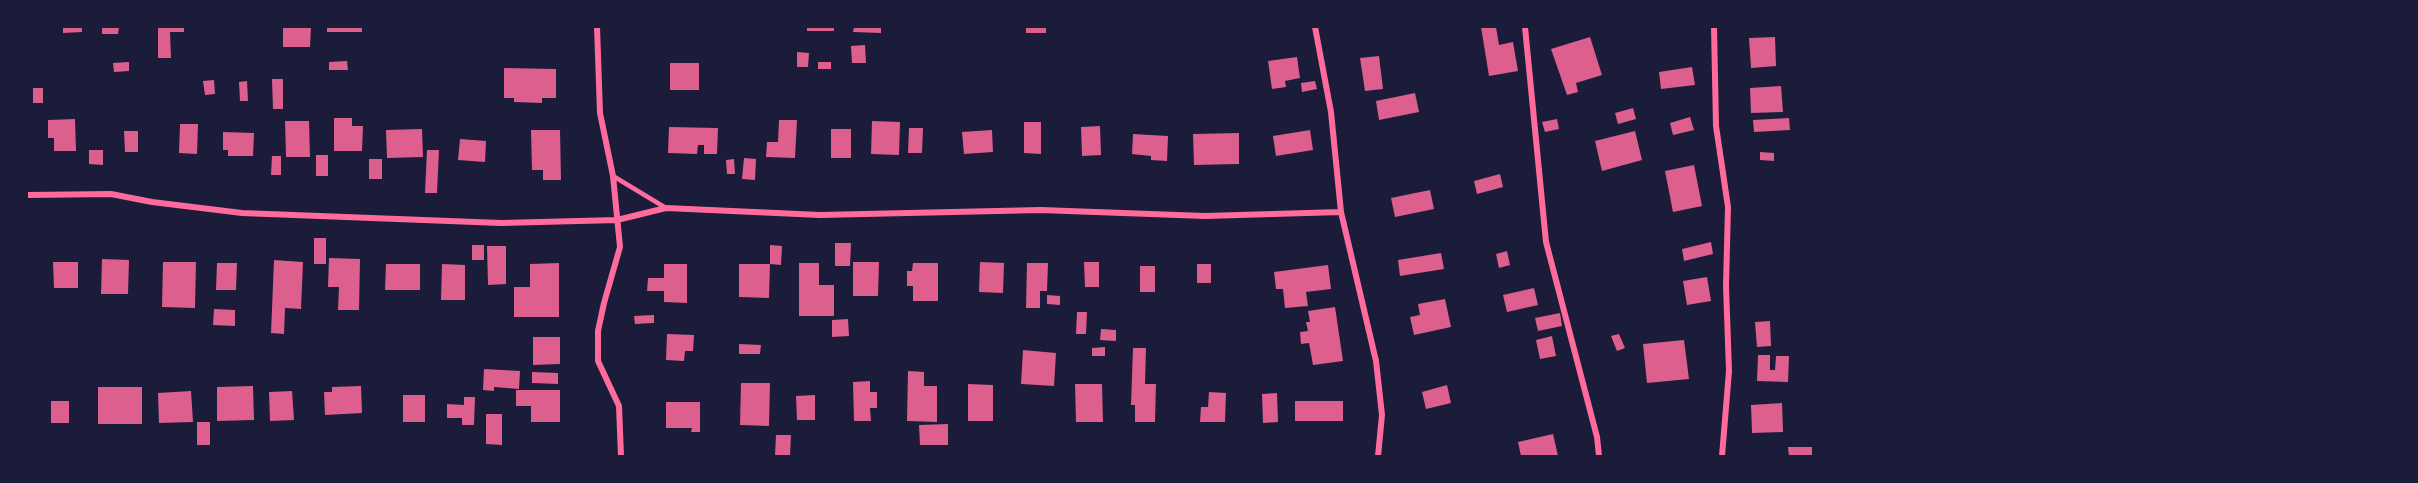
<!DOCTYPE html>
<html>
<head>
<meta charset="utf-8">
<style>
	body { margin:0 }
	#map { position:relative; width:2418px; height:483px; overflow:hidden; background:#1b1b3a; font-family:"DejaVu Sans",sans-serif }
	canvas { display:block }
	.frame { position:absolute; inset:0; border:28px solid #1b1b3a; pointer-events:none }
</style>
</head>
<body>
<div id="map">
<canvas width="2418" height="483"></canvas>
<div class="frame"></div>
</div>
<script>
const ctx = document.querySelector('canvas').getContext('2d');
ctx.lineJoin = 'round';
function paint(path, color) { ctx.fillStyle = color; ctx.fill(path, 'evenodd'); }
const shape = rows => new Path2D(rows.map(r => 'M' + r).join(''));
function strokePath(path, color, width, dash) { ctx.strokeStyle = color; ctx.lineWidth = width; ctx.lineCap = dash ? 'butt' : 'round'; ctx.setLineDash(dash || []); ctx.stroke(path); }
const building = shape([
	[63,27,82,27,82,32,63,33],
	[102,27,119,27,118,34,102,34],
	[158,27,184,27,184,32,170,32,171,58,158,58],
	[283,27,311,27,310,47,283,47],
	[327,27,362,27,362,32,327,32],
	[807,27,834,27,834,31,807,31],
	[854,27,881,27,881,33,853,32],
	[1026,27,1046,27,1046,33,1026,33],
	[1481,27,1496,27,1499,45,1513,42,1518,71,1489,76],
	[1590,37,1602,75,1576,83,1578,92,1567,95,1551,49],
	[1775,37,1776,66,1751,68,1749,38],
	[865,45,866,63,852,63,851,46],
	[797,52,809,53,808,67,797,67],
	[1379,56,1383,89,1365,91,1360,58],
	[1297,57,1300,78,1285,81,1286,87,1272,89,1268,61],
	[347,61,348,70,329,70,329,62],
	[129,62,129,71,114,72,113,63],
	[818,62,831,62,831,69,818,69],
	[670,63,699,63,699,90,670,90],
	[1692,67,1695,85,1661,89,1659,72],
	[504,68,556,69,556,98,542,98,542,103,514,102,514,98,504,98],
	[272,79,283,79,283,109,273,109],
	[214,80,215,94,205,95,203,81],
	[247,81,248,101,240,101,239,82],
	[1315,81,1317,89,1302,92,1301,83],
	[1781,86,1783,112,1751,113,1750,88],
	[33,88,43,88,43,103,33,103],
	[1415,93,1419,112,1379,120,1376,101],
	[1633,108,1636,119,1618,124,1615,113],
	[1690,117,1694,130,1673,135,1670,123],
	[334,118,352,118,352,126,363,126,362,151,334,151],
	[1789,118,1790,130,1754,132,1753,120],
	[75,119,76,151,54,151,54,138,48,138,48,120],
	[1557,119,1559,129,1545,132,1542,122],
	[779,120,797,120,795,158,766,157,767,142,778,142],
	[285,121,309,121,310,157,286,157],
	[872,121,900,122,899,155,871,154],
	[1024,122,1041,122,1041,154,1024,153],
	[180,124,198,124,197,154,179,153],
	[1100,126,1101,155,1082,156,1081,127],
	[669,127,718,128,717,154,704,154,704,145,698,145,697,154,668,153],
	[909,128,923,128,922,153,908,153],
	[422,129,423,157,387,158,386,130],
	[831,129,851,129,851,158,831,158],
	[531,130,560,130,561,180,543,180,543,170,532,170],
	[992,130,993,152,964,154,962,132],
	[1310,130,1313,150,1276,156,1273,136],
	[124,131,138,131,138,152,125,152],
	[1635,131,1642,160,1602,171,1595,141],
	[223,132,254,133,253,156,228,156,228,150,223,150],
	[1239,133,1239,164,1194,165,1193,134],
	[1133,134,1168,136,1167,161,1151,160,1151,156,1132,154],
	[460,139,486,141,485,162,458,160],
	[89,150,103,150,103,165,89,164],
	[427,150,439,150,437,193,425,193],
	[1760,152,1774,153,1774,161,1760,160],
	[316,155,328,155,328,176,316,176],
	[272,156,281,156,281,175,271,175],
	[744,158,756,159,755,180,742,179],
	[369,159,382,159,382,179,369,179],
	[734,159,735,174,727,174,726,160],
	[1694,165,1702,206,1673,212,1665,171],
	[1500,174,1503,187,1477,194,1474,181],
	[1430,190,1434,209,1395,217,1391,198],
	[314,238,326,238,326,264,314,264],
	[1711,242,1713,254,1684,261,1682,249],
	[835,243,851,243,850,266,835,266],
	[472,245,484,245,484,260,472,260],
	[770,245,782,246,781,265,770,264],
	[487,246,506,246,506,284,488,285],
	[1507,251,1510,265,1499,268,1496,254],
	[1441,253,1444,269,1400,276,1398,260],
	[329,258,360,259,359,310,338,310,339,287,328,287],
	[102,259,129,260,128,294,101,294],
	[274,260,303,262,301,309,285,308,284,334,271,333],
	[53,262,78,262,78,288,54,288],
	[163,262,196,262,195,308,162,307],
	[853,262,879,262,878,296,853,296],
	[980,262,1004,263,1003,293,979,292],
	[1084,262,1099,262,1099,287,1085,287],
	[217,263,237,263,236,290,216,290],
	[559,263,559,317,514,317,514,287,530,287,530,264],
	[799,263,819,263,819,285,834,285,834,316,799,316],
	[913,263,938,263,938,301,913,301,913,286,907,286,907,271,912,271],
	[1027,263,1048,263,1047,291,1040,291,1040,308,1026,308],
	[386,264,420,264,420,290,385,290],
	[442,264,465,265,465,300,441,300],
	[664,264,687,264,687,303,664,302,664,291,647,291,648,278,664,278],
	[739,264,770,264,769,298,739,297],
	[1197,264,1211,264,1211,283,1197,283],
	[1328,265,1331,289,1306,292,1308,306,1285,308,1283,289,1276,289,1274,272],
	[1140,266,1155,266,1155,292,1140,292],
	[1707,277,1711,301,1687,305,1683,281],
	[1534,288,1538,305,1507,312,1503,295],
	[1047,295,1060,296,1060,305,1047,304],
	[1445,299,1451,327,1414,335,1410,317,1420,315,1418,304],
	[1335,307,1343,361,1313,365,1309,343,1301,344,1300,332,1308,331,1306,322,1310,322,1308,311],
	[214,309,235,310,235,326,213,325],
	[1077,312,1087,312,1086,334,1076,334],
	[1560,313,1562,326,1538,331,1535,318],
	[654,315,654,323,635,324,634,316],
	[848,319,849,336,832,337,832,320],
	[1770,321,1771,346,1757,347,1755,322],
	[1101,329,1116,330,1116,341,1100,340],
	[667,334,694,335,693,351,685,351,684,361,666,360],
	[1619,334,1625,348,1617,351,1611,336],
	[1552,336,1556,356,1540,359,1536,340],
	[533,337,560,337,560,364,533,365],
	[1684,340,1689,379,1647,383,1643,344],
	[739,344,761,345,760,354,739,354],
	[1105,347,1105,356,1092,356,1092,348],
	[1133,348,1146,348,1145,384,1156,384,1155,422,1135,422,1135,405,1131,405],
	[1023,350,1056,353,1054,386,1021,384],
	[1758,355,1770,355,1770,370,1775,370,1776,356,1789,356,1788,382,1757,381],
	[484,369,520,371,519,389,494,387,494,391,483,390],
	[908,371,924,372,924,386,937,386,937,422,907,421],
	[532,372,558,373,558,384,532,383],
	[870,381,870,392,877,392,877,408,870,408,871,421,854,421,853,382],
	[741,383,770,383,769,426,740,425],
	[968,384,993,385,993,421,968,421],
	[1075,384,1102,384,1103,422,1076,422],
	[1447,385,1451,403,1426,409,1422,392],
	[253,386,254,420,217,421,217,387],
	[361,386,362,413,325,415,324,392,332,392,332,387],
	[98,387,142,387,142,424,98,424],
	[516,390,560,390,560,422,531,422,531,406,516,406],
	[191,391,193,422,159,423,158,393],
	[292,391,294,420,270,421,269,392],
	[1209,392,1226,393,1225,422,1200,422,1201,407,1208,407],
	[1277,393,1278,422,1263,423,1262,394],
	[403,395,425,395,425,422,403,422],
	[815,395,815,420,797,420,796,396],
	[464,397,475,397,474,425,462,425,462,418,447,418,447,404,464,405],
	[51,401,69,401,69,423,51,423],
	[1295,401,1343,401,1343,421,1295,421],
	[666,402,700,402,700,432,691,432,692,428,666,428],
	[1782,403,1783,432,1752,433,1751,405],
	[486,414,502,414,502,445,486,444],
	[197,422,210,422,210,445,197,445],
	[948,424,948,445,920,445,919,425],
	[1553,434,1558,456,1521,456,1518,442],
	[776,435,791,435,790,456,775,456],
	[1788,447,1812,447,1812,456,1789,456]
]);
const service = shape([
	[613,176,666,208]
]);
const minor = shape([
	[597,27,600,113,613,176,620,247,604,303,598,331,598,361,619,406,621,456],
	[1315,27,1331,112,1341,212,1376,361,1382,415,1378,456],
	[1525,27,1546,242,1597,437,1599,456],
	[1714,27,1716,126,1728,207,1726,286,1729,371,1722,456],
	[27,195,111,194,152,202,242,213,501,223,617,220,666,208,820,215,1041,210,1205,216,1341,212]
]);
paint(building, '#dd5f8e');
strokePath(service, '#ff6b9d', 4.5);
strokePath(minor, '#ff6b9d', 6);
</script>
</body>
</html>
